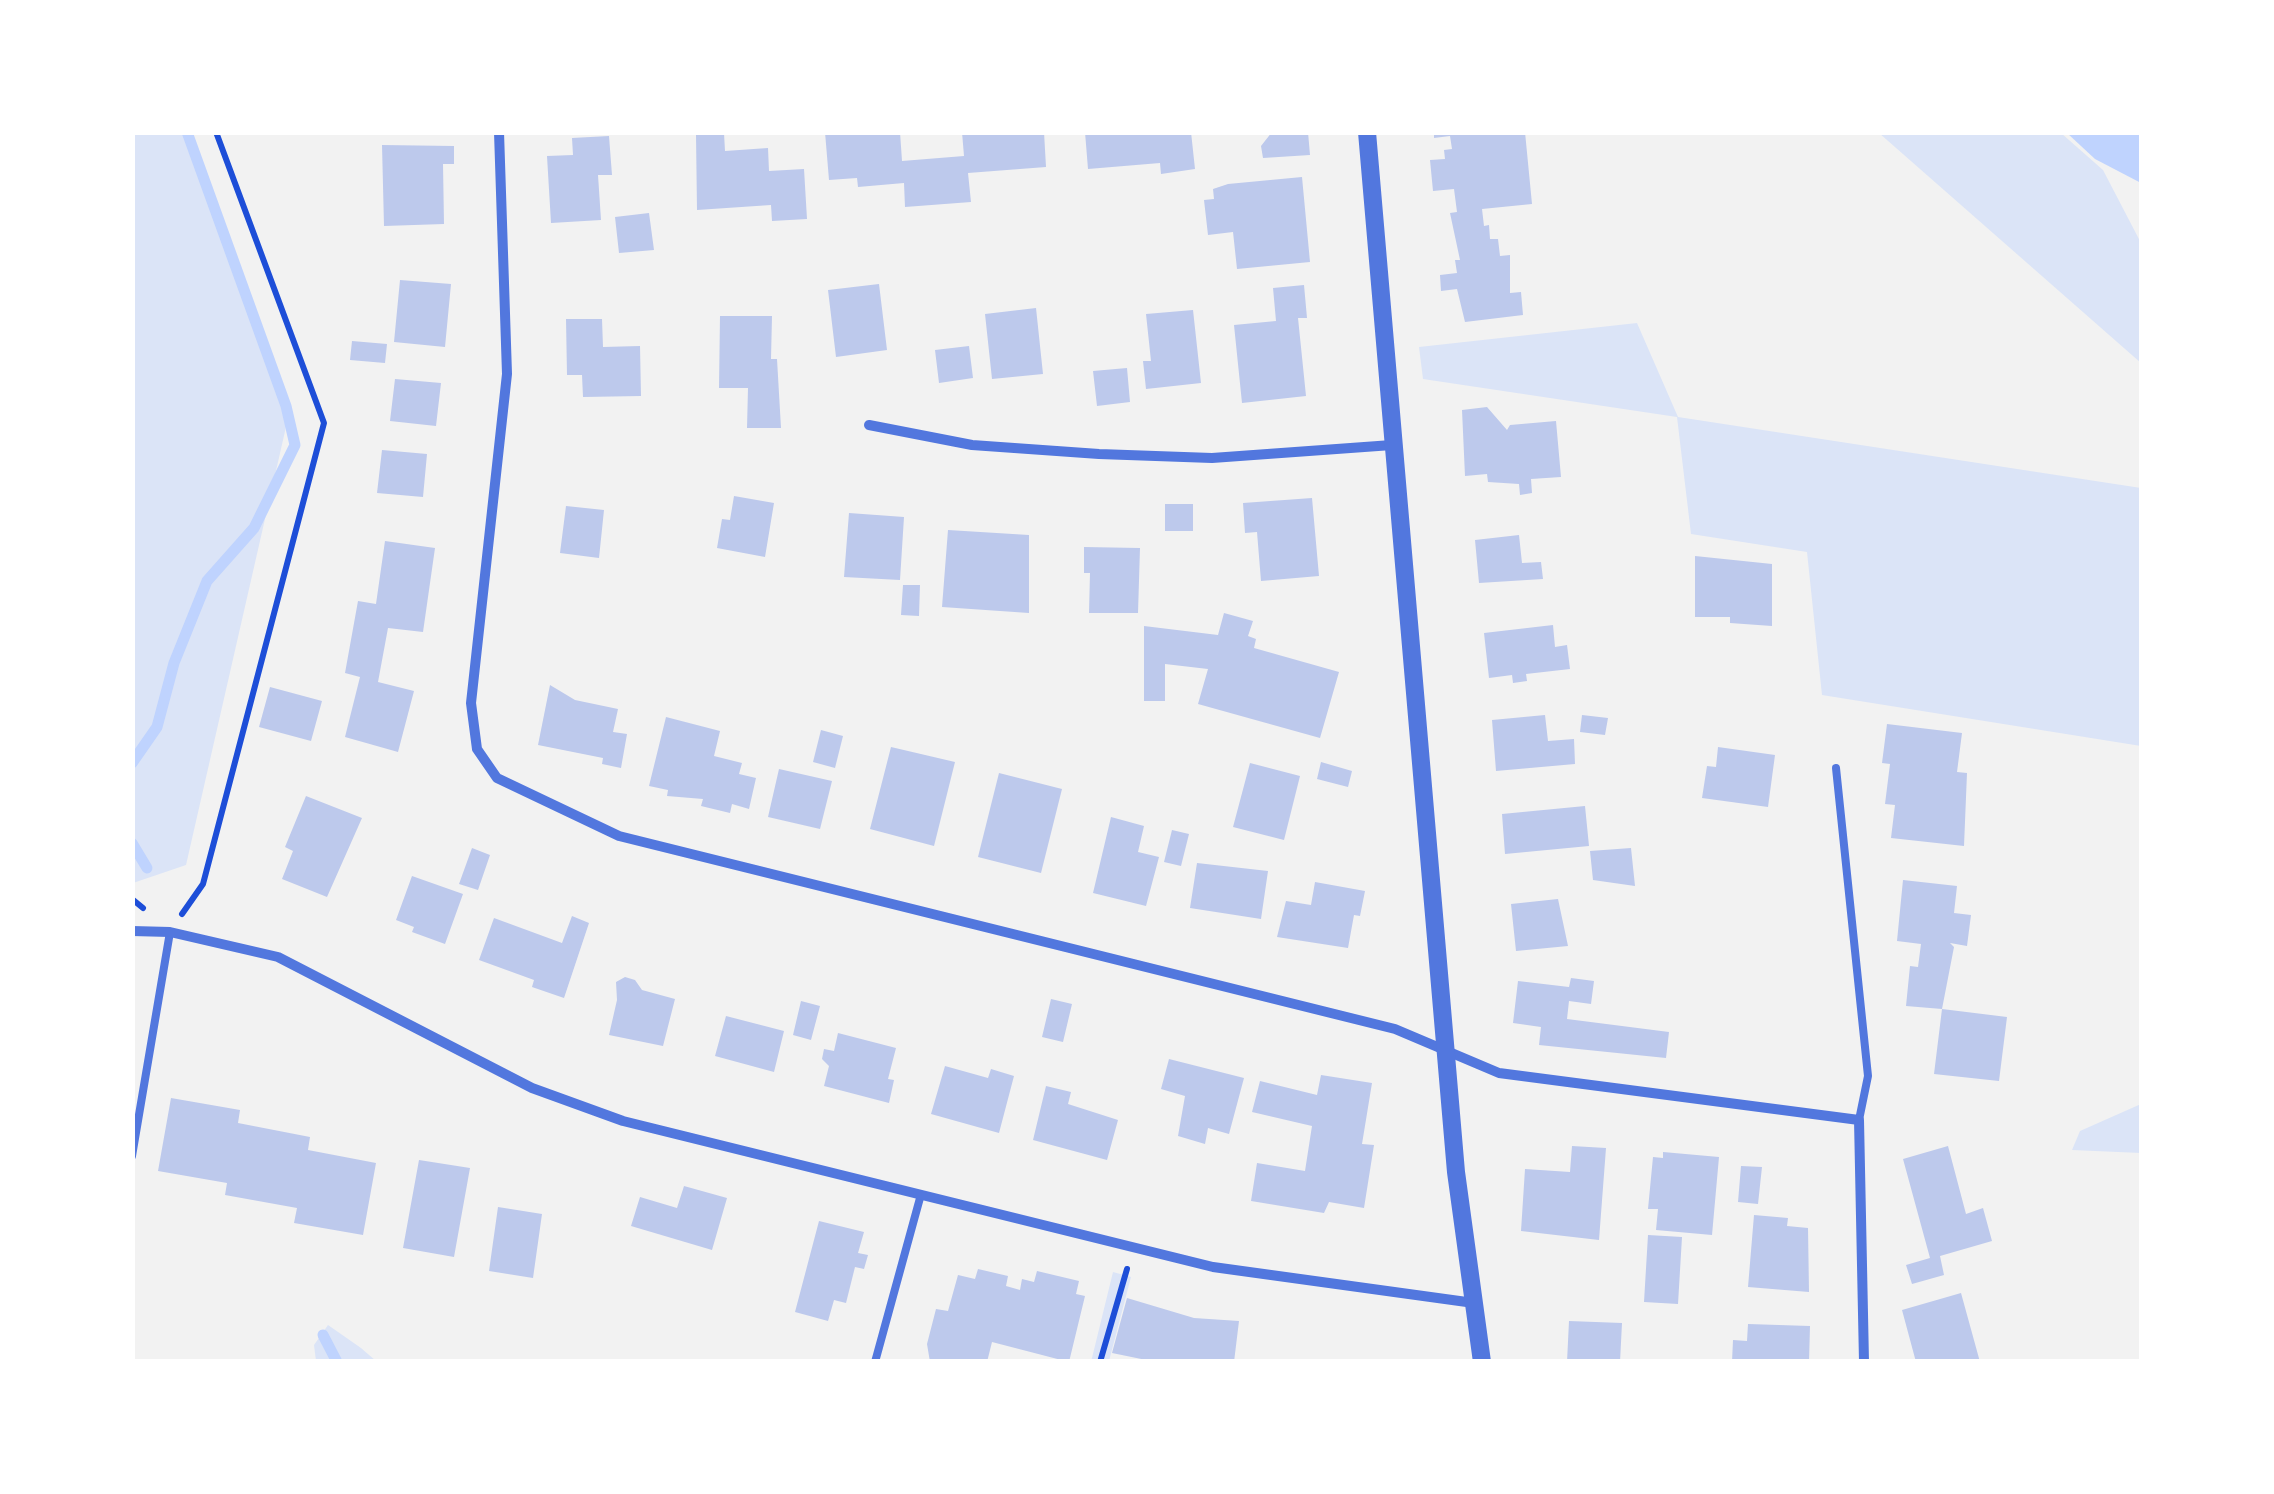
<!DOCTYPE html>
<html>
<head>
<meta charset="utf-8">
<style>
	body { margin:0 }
	#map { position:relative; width:2274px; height:1494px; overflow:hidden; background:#f2f2f2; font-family:"Exo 2",sans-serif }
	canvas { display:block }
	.frame { position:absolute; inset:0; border:135px solid #fff; pointer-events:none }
</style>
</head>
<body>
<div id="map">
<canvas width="2274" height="1494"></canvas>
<div class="frame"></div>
</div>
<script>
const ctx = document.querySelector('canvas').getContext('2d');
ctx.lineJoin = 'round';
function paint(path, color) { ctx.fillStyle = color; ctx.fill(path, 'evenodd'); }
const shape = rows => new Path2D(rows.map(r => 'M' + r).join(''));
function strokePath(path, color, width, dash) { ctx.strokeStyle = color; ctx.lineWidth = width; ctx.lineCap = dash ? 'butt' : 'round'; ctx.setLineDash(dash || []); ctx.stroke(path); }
const green = shape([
	[132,133,189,133,272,367,291,405,186,865,133,883],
	[1879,133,2061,133,2103,170,2141,243,2141,363],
	[1637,323,1678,417,2141,488,2141,746,1822,695,1807,552,1691,534,1677,417,1423,379,1419,347],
	[2141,1104,2141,1153,2072,1150,2080,1131],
	[1113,1272,1131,1277,1109,1361,1091,1362],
	[328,1325,361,1348,376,1361,316,1361,314,1345]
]);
const water = shape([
	[2067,133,2141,133,2141,183,2095,159]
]);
const stream = shape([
	[132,763,157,727,174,663,207,581,254,528,295,445,286,406,187,132],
	[132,843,147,868],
	[323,1335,337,1362]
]);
const building = shape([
	[825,132,900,132,902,161,964,156,962,132,1044,132,1046,167,968,173,971,202,905,207,904,183,858,187,857,178,829,180],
	[1085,132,1191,132,1195,169,1161,174,1160,163,1088,169],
	[1272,132,1308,132,1310,155,1263,158,1261,146],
	[1434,132,1525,132,1532,204,1482,209,1484,226,1489,225,1490,239,1498,239,1500,256,1510,255,1510,293,1521,292,1523,315,1465,322,1457,289,1441,291,1440,275,1457,273,1455,260,1460,260,1450,213,1457,212,1454,189,1433,191,1430,160,1445,159,1444,150,1452,149,1450,136,1434,138],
	[724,133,725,151,768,148,769,171,804,169,807,219,772,221,771,205,697,210,696,135],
	[609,136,612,175,598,175,601,220,551,223,547,156,573,155,572,138],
	[382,145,454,146,454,164,443,164,444,224,384,226],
	[1302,177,1310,262,1237,269,1233,232,1208,235,1204,200,1214,199,1213,189,1228,184],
	[649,213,654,250,619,253,615,217],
	[400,280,451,284,445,347,394,342],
	[879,284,887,350,836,357,828,290],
	[1304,285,1307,318,1298,318,1306,396,1242,403,1234,325,1276,321,1273,288],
	[1036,308,1043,374,992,379,985,314],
	[1193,310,1201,383,1146,389,1143,361,1151,361,1146,314],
	[720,316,772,316,771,359,777,359,781,428,747,428,748,388,719,388],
	[566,319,602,319,603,347,640,346,641,396,583,397,582,375,567,375],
	[352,341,387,344,385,363,350,360],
	[969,346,973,378,939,383,935,350],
	[1127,368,1130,402,1097,406,1093,371],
	[395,379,441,383,436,426,390,421],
	[1487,407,1507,430,1510,425,1556,421,1561,477,1531,479,1532,493,1520,495,1519,484,1488,482,1487,474,1465,476,1462,410],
	[382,450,427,454,423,497,377,493],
	[734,496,774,503,765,557,717,548,722,519,730,520],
	[1312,498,1319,576,1261,581,1257,532,1245,533,1243,503],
	[1165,504,1193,504,1193,531,1165,531],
	[566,506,604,510,599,558,560,553],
	[849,513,904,517,900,580,844,577],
	[948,530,1029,535,1029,613,942,607],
	[1519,535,1522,563,1541,562,1543,579,1479,583,1475,540],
	[385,541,435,548,423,632,388,628,378,682,414,691,398,752,345,737,360,677,345,673,358,601,376,604],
	[1084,547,1140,548,1138,613,1089,613,1090,573,1084,573],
	[1695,556,1772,564,1772,626,1730,623,1730,617,1695,617],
	[903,585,920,585,919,616,901,615],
	[1224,613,1253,621,1248,636,1256,639,1254,648,1339,672,1320,738,1198,704,1208,669,1165,664,1165,701,1144,701,1144,626,1218,635],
	[1553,625,1555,647,1567,645,1570,669,1526,674,1527,681,1513,683,1512,675,1489,678,1484,633],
	[550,685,575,700,618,709,613,732,627,734,621,768,602,764,603,758,538,745],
	[270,687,322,701,311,741,259,727],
	[1545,715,1548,741,1574,739,1575,764,1496,771,1492,720],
	[1582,715,1608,718,1605,735,1580,732],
	[666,717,720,731,714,756,742,763,739,774,756,778,749,809,732,804,730,813,701,806,703,799,667,796,668,790,649,786],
	[1887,724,1962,733,1957,772,1967,773,1964,846,1891,838,1895,805,1885,804,1890,764,1882,763],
	[821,730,843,736,835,768,813,762],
	[891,747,955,762,934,846,870,829],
	[1718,747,1775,755,1768,807,1702,798,1707,766,1716,767],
	[1321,762,1352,771,1348,787,1317,779],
	[1250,763,1300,776,1284,840,1233,827],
	[779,769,832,781,820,829,768,817],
	[999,773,1062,789,1041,873,978,857],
	[306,796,362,818,327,897,282,879,293,851,285,847],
	[1585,806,1589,846,1505,854,1502,814],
	[1111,817,1144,826,1138,852,1159,857,1146,906,1093,893],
	[1172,830,1189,834,1181,866,1164,862],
	[472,848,490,855,478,890,459,884],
	[1631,848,1635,886,1593,880,1590,851],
	[1197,863,1268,871,1261,919,1190,908],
	[412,876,463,894,445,944,412,932,414,927,396,920],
	[1903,880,1957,886,1954,913,1971,915,1967,946,1950,943,1954,947,1942,1009,1906,1006,1910,966,1918,967,1921,944,1897,941],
	[1315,882,1365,891,1360,916,1354,915,1348,948,1277,937,1286,901,1311,905],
	[1558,899,1568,946,1516,951,1511,904],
	[572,916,589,923,564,998,532,987,534,980,479,960,494,918,562,943],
	[625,977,635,980,642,990,675,999,663,1046,609,1035,617,1000,616,982],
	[1571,978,1594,981,1591,1004,1569,1001,1567,1019,1669,1032,1666,1058,1539,1045,1541,1027,1513,1023,1518,981,1569,987],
	[1051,999,1072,1004,1063,1042,1042,1037],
	[801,1001,820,1006,811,1040,793,1035],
	[1942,1009,2007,1017,1999,1081,1934,1074],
	[726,1016,784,1031,774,1072,715,1056],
	[838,1033,896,1048,888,1079,894,1080,889,1103,824,1086,829,1066,822,1059,824,1049,834,1051],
	[1169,1059,1244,1078,1229,1134,1208,1128,1205,1144,1178,1136,1185,1096,1161,1089],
	[945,1066,988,1078,991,1069,1014,1076,999,1133,931,1114],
	[1321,1075,1372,1083,1362,1144,1374,1145,1364,1208,1329,1202,1324,1213,1251,1201,1257,1163,1305,1171,1312,1126,1252,1112,1260,1081,1317,1095],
	[1046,1086,1071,1092,1068,1104,1118,1120,1107,1160,1033,1140],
	[171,1098,240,1110,238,1123,310,1137,308,1150,376,1163,363,1235,294,1223,297,1208,225,1195,227,1183,158,1171],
	[1572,1146,1606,1148,1599,1240,1521,1231,1525,1169,1570,1172],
	[1948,1146,1966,1214,1983,1208,1992,1241,1940,1256,1944,1275,1912,1284,1906,1265,1930,1258,1903,1159],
	[1663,1152,1719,1157,1712,1235,1656,1230,1658,1209,1648,1209,1653,1157,1663,1158],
	[419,1160,470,1168,454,1257,403,1248],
	[1741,1166,1762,1167,1758,1204,1738,1202],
	[684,1186,727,1198,712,1250,631,1226,640,1197,677,1208],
	[498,1207,542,1214,533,1278,489,1271],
	[1754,1215,1788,1218,1787,1226,1808,1228,1809,1292,1748,1287],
	[819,1221,864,1232,858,1253,868,1255,864,1269,855,1267,846,1303,834,1300,828,1321,795,1312],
	[1648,1235,1682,1237,1678,1304,1644,1302],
	[978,1269,1008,1276,1006,1286,1020,1290,1022,1279,1034,1282,1037,1271,1079,1281,1076,1294,1085,1296,1069,1362,992,1342,987,1362,930,1362,927,1344,936,1309,948,1311,958,1275,975,1279],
	[1961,1293,1980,1362,1916,1362,1902,1310],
	[1127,1298,1194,1318,1239,1321,1234,1362,1156,1362,1112,1353],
	[1569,1321,1622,1323,1620,1362,1567,1362],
	[1748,1324,1810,1326,1809,1362,1732,1362,1733,1340,1747,1341]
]);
const path = shape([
	[132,899,143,908],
	[182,914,203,884,324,423,216,132],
	[1100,1362,1127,1269]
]);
const service = shape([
	[1836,768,1868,1076,1859,1120],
	[132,1156,170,932],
	[875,1362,920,1198]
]);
const minor = shape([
	[499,132,507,374,471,703,477,749,497,778,619,836,1395,1029,1499,1073,1859,1120,1864,1362],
	[869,425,972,445,1099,454,1212,458,1392,445],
	[132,931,170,932,278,957,532,1088,623,1121,1213,1267,1474,1303]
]);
const tertiary = shape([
	[1367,132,1456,1172,1482,1362]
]);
paint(green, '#dbe4f7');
paint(water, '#bfd3fe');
strokePath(stream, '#bfd3fe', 11);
paint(building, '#bdc9ec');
strokePath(path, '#1d4ed8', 6);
strokePath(service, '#5277de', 8);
strokePath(minor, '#5277de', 10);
strokePath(tertiary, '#5277de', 18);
</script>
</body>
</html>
